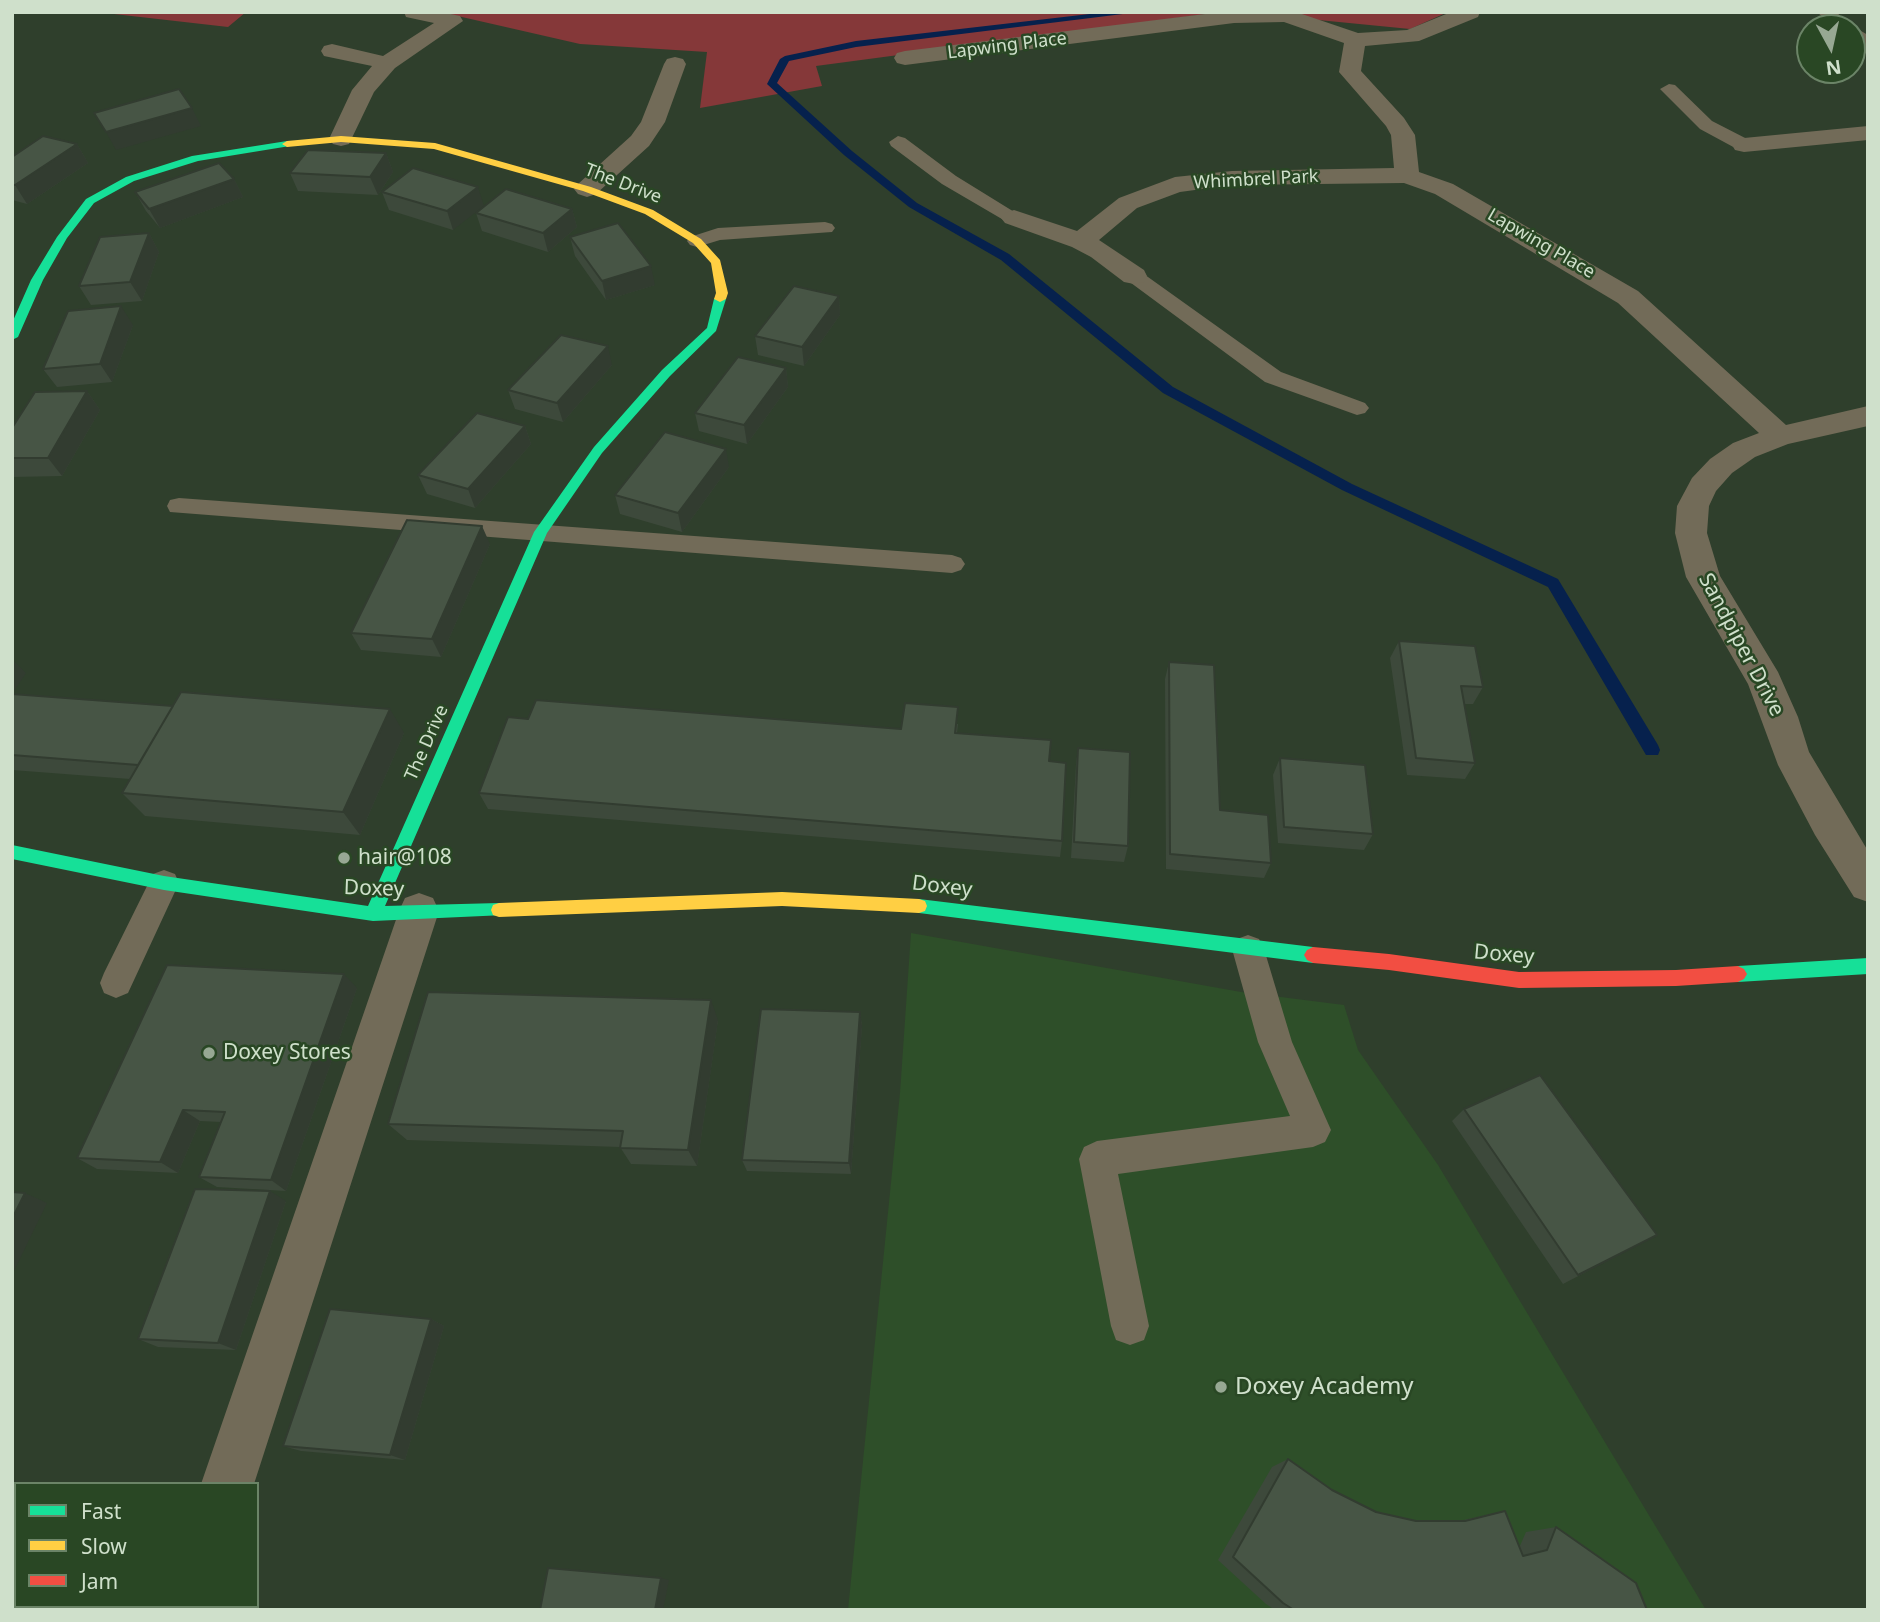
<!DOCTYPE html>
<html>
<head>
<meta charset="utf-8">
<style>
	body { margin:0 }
	#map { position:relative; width:1880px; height:1622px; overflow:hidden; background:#2f3f2c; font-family:"Noto Sans",sans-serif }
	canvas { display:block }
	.frame { position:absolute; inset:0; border:14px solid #cfe0cb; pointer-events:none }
	.legend { position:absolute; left:14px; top:1482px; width:245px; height:126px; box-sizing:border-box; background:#294724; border:2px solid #6b8467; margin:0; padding:9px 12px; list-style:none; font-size:21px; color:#cfe0cb }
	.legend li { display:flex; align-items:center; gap:14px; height:35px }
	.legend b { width:35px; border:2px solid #6b8467 }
	.north { position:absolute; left:1796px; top:14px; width:70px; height:70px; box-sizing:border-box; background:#294724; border:2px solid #6b8467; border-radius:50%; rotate:172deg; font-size:19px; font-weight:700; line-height:28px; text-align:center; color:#cfe0cb }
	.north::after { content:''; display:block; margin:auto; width:24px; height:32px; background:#97a893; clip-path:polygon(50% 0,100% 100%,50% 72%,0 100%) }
</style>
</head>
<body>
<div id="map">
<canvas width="1880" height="1622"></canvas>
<div class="frame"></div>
<ul class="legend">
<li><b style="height:9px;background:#16e098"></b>Fast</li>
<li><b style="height:9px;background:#ffcf43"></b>Slow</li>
<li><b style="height:9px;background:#f24e42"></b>Jam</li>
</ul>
<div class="north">N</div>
</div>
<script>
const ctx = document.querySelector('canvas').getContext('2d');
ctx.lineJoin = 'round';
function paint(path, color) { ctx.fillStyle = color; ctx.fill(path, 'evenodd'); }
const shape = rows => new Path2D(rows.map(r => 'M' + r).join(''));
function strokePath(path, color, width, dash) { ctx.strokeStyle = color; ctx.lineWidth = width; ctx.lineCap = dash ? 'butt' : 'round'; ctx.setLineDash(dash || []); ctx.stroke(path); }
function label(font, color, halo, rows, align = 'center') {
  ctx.font = font + ' "Noto Sans",sans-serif'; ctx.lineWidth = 5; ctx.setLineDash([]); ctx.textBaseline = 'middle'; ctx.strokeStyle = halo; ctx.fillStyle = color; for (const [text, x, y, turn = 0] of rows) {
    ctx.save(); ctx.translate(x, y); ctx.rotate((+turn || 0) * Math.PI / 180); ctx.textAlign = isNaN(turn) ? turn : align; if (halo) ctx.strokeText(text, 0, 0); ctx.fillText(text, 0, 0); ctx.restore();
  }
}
const built = shape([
	[911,933,1241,992,1344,1005,1358,1050,1438,1165,1706,1610,848,1610,900,1093]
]);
const green = shape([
	[48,12,246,12,228,27,114,14],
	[440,12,1222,12,816,66,822,86,700,108,707,52,580,44],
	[1237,12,1367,14,1448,12,1410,29]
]);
const stream = shape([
	[1107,12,1139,12,856,47,789,61,777,83,852,151,917,203,1009,254,1173,387,1352,484,1558,579,1658,745,1660,750,1658,755,1646,755,1548,587,1342,490,1163,393,1001,260,909,207,844,155,767,84,780,59,785,56,856,41,1107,12]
]);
const lane = shape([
	[1817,12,1836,12,1854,28,1852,31,1852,28,1835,28,1817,12],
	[1669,84,1675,85,1712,121,1751,141,1753,145,1751,149,1737,149,1700,129,1660,89,1669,84],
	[898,136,905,138,956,176,1024,218,1021,222,1007,222,942,184,891,146,889,142,898,136],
	[825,222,832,224,835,228,832,232,720,240,697,247,690,245,687,241,690,237,718,228,825,222],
	[1134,270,1141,272,1281,372,1365,403,1369,408,1365,413,1357,415,1265,382,1127,280,1124,276,1127,272,1134,270],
	[179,498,952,555,961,558,965,564,961,570,952,573,170,512,167,506,170,500,179,498],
	[164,870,175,874,179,883,128,993,116,998,104,993,100,983,104,973,153,874,164,870],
	[1248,935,1259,939,1264,949,1292,1042,1331,1130,1325,1142,1313,1147,1118,1174,1149,1326,1144,1340,1130,1345,1116,1340,1111,1326,1079,1159,1084,1147,1097,1141,1290,1116,1258,1042,1232,949,1237,939,1248,935]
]);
const street = shape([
	[404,12,442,12,460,16,463,21,395,68,374,92,349,144,341,146,333,144,329,139,352,90,372,66,324,56,321,51,324,46,332,44,383,56,434,23,406,17,404,12],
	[1221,12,1296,12,1358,33,1407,30,1451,12,1480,12,1478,17,1419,41,1365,46,1361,71,1404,118,1415,135,1419,172,1453,184,1638,291,1786,425,1868,406,1868,426,1788,444,1755,457,1732,473,1716,491,1709,506,1707,533,1720,576,1778,672,1798,717,1809,752,1868,851,1868,902,1854,897,1815,835,1778,765,1748,684,1686,577,1675,533,1677,506,1692,478,1710,459,1733,443,1759,433,1618,303,1435,194,1404,183,1232,185,1180,192,1137,208,1099,240,1144,270,1147,276,1144,282,1134,284,1124,282,1091,257,1072,247,1005,223,1001,218,1005,213,1014,210,1077,231,1119,198,1175,177,1232,171,1394,168,1391,135,1386,126,1339,72,1344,43,1284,22,1234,23,905,65,897,63,894,58,897,53,905,51,1221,12],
	[1854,27,1868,35,1868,54,1860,52,1852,44,1854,27],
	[675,57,683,59,686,64,665,122,649,146,596,194,587,197,578,194,574,189,578,184,631,136,641,122,664,64,667,59,675,57],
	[1868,126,1868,140,1744,152,1735,150,1732,145,1735,140,1744,138,1868,126],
	[419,893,433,898,439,911,254,1484,201,1484,399,911,405,898,419,893]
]);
const fast = shape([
	[287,141,292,144,290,146,198,161,134,181,94,203,67,238,43,280,18,337,12,340,12,323,31,280,57,237,86,199,126,177,192,156,287,141],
	[720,296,726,299,716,331,670,376,602,453,547,533,385,906,499,903,505,905,507,910,505,915,373,921,164,890,12,859,12,845,164,876,368,906,534,532,594,447,662,370,707,328,714,299,720,296],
	[919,899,1313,947,1319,950,1322,955,1319,960,1313,963,919,913,913,911,911,906,913,901,919,899],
	[1868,958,1868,974,1738,982,1732,979,1729,974,1732,969,1738,966,1868,958]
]);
const slow = shape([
	[341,136,435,143,591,187,653,210,701,239,720,260,728,293,726,299,720,302,714,299,716,293,711,263,693,243,645,214,583,191,434,149,341,142,287,147,282,144,287,141,341,136],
	[782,892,919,899,925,901,927,906,925,911,919,913,782,906,499,917,493,915,491,910,493,905,499,903,782,892]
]);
const jam = shape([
	[1313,947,1389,954,1519,972,1676,970,1738,966,1744,969,1747,974,1744,979,1738,982,1676,986,1519,988,1389,970,1313,963,1307,960,1304,955,1307,950,1313,947]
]);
const wall = shape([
	[77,144,88,163,27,204,12,200,12,157],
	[386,153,393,172,378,195,298,191,290,173],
	[234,179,243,197,160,228,146,211,135,192],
	[478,187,453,230,389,210,382,192],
	[572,209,577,227,548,252,482,231,476,213],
	[149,233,159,252,142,301,91,305,79,286],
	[570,237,655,285,606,300,575,256],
	[839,296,840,315,804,366,758,355,755,336],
	[133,325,112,382,57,387,43,369],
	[612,365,563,422,515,409,508,390],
	[786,368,788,387,747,444,699,431,695,413],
	[87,391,100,410,62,476,12,477,12,428],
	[525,426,531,444,475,508,427,494,418,475],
	[729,467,682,532,620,514,615,495],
	[490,544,441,657,361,650,351,633],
	[1399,641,1483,687,1473,704,1465,704,1475,763,1465,779,1407,775,1390,658],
	[1169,662,1220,810,1271,863,1264,878,1166,869,1165,679],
	[12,694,404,733,360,835,145,816,122,793,130,779,12,770],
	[528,719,901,729,958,724,957,733,1049,761,1062,841,1060,857,488,809,479,793],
	[1078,748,1128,846,1124,862,1071,858,1076,764],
	[1280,758,1373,834,1364,850,1278,843,1273,775],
	[357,988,286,1191,217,1187,199,1177,221,1122,200,1121,178,1173,97,1169,77,1158],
	[860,1012,862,1026,851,1174,747,1171,742,1160],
	[718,1020,697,1166,631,1164,620,1147,407,1140,388,1124],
	[1464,1109,1657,1235,1563,1284,1452,1121],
	[286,1201,236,1350,158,1347,138,1339],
	[431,1319,444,1326,405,1460,301,1451,283,1446],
	[1288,1459,1332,1490,1376,1512,1416,1521,1459,1521,1505,1511,1519,1548,1526,1532,1556,1527,1647,1610,1275,1610,1266,1604,1218,1560,1272,1467]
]);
const shadedWall = shape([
	[192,108,201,126,116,150,106,132],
	[77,144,88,163,27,204,15,185],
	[386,153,393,172,378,195,370,177],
	[234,179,243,197,160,228,149,209],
	[478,187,484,206,453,230,447,211],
	[572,209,577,227,548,252,543,233],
	[149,233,159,252,142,301,130,282],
	[651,266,655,285,606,300,602,281],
	[839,296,840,315,804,366,802,347],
	[121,306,133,325,112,382,100,364],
	[608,346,612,365,563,422,557,403],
	[786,368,788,387,747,444,744,425],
	[87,391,100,410,62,476,48,458],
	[525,426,531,444,475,508,468,489],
	[726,449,729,467,682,532,678,513],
	[482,526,490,544,441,657,432,639],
	[12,659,26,673,12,694],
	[390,709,404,733,360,835,343,812],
	[344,974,357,988,286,1191,271,1180],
	[711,1000,718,1020,697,1166,688,1150],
	[860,1012,862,1026,851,1174,849,1163],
	[183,1110,200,1121,178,1173,160,1162],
	[270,1191,286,1201,236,1350,218,1343],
	[25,1193,47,1203,12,1275,12,1219],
	[431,1319,444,1326,405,1460,390,1455],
	[661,1578,669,1580,663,1610,655,1610]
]);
const building = shape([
	[179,89,192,108,106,132,94,113,179,89],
	[43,136,77,144,15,185,12,185,12,157,43,136],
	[308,150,386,153,370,177,290,173,308,150],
	[219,163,234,179,149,209,135,192,219,163],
	[413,168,478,187,447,211,382,192,413,168],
	[506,189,572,209,543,233,476,213,506,189],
	[618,223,651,266,602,281,570,237,618,223],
	[149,233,130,282,79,286,100,237,149,233],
	[794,286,839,296,802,347,755,336,794,286],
	[121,306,100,364,43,369,68,311,121,306],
	[561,335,608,346,557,403,508,390,561,335],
	[738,357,786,368,744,425,695,413,738,357],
	[87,391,48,458,12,458,12,428,35,392,87,391],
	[477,413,525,426,468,489,418,475,477,413],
	[665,432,726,449,678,513,615,495,665,432],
	[407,520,482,526,432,639,351,633,407,520],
	[1399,641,1475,646,1483,687,1461,686,1475,763,1416,758,1399,641],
	[1169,662,1214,665,1220,810,1268,815,1271,863,1170,854,1169,662],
	[181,692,390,709,343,812,122,793,181,692],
	[12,694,173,706,138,765,12,755,12,694],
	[536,700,901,729,905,703,958,707,955,733,1051,740,1049,761,1066,763,1062,841,479,793,508,717,528,719,536,700],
	[1078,748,1130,752,1128,846,1074,842,1078,748],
	[1280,758,1365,765,1373,834,1284,827,1280,758],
	[167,965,344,974,271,1180,199,1177,225,1112,183,1110,160,1162,77,1158,167,965],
	[428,992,711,1000,688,1150,620,1148,623,1131,388,1124,428,992],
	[761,1009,860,1012,849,1163,742,1160,761,1009],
	[1540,1075,1657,1235,1578,1275,1464,1109,1540,1075],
	[195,1189,270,1191,218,1343,138,1339,195,1189],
	[12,1192,25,1193,12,1219,12,1192],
	[330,1309,431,1319,390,1455,283,1446,330,1309],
	[1288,1459,1332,1490,1376,1512,1416,1521,1465,1521,1505,1511,1523,1556,1547,1550,1556,1527,1636,1583,1647,1610,1294,1610,1283,1603,1233,1557,1288,1459],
	[548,1568,661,1578,655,1610,540,1610,548,1568]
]);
const markers = [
	[344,858,7,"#97a893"],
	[209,1053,7,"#97a893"],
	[1221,1387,7,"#97a893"]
];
const farStreetnames = [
	["Lapwing Place",1007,46,-7],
	["Whimbrel Park",1256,180,-3],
	["The Drive",623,184,21],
	["Lapwing Place",1541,244,30],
	["The Drive",427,743,-66]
];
const streetNames = [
	["Sandpiper Drive",1741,645,62],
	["Doxey",942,887,7],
	["Doxey",374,889,2],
	["Doxey",1504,955,5]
];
const poiNames = [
	["hair@108",358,858],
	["Doxey Stores",223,1053]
];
const nearPoinames = [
	["Doxey Academy",1235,1387]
];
paint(built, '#2e4f29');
paint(green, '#853839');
paint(stream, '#06214d');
paint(lane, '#726b58');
paint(street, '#726b58');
paint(fast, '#16e098');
paint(slow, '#ffcf43');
paint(jam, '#f24e42');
paint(wall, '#3d493b');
paint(shadedWall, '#323c30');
paint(building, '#475545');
strokePath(building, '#323c30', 2);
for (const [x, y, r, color] of markers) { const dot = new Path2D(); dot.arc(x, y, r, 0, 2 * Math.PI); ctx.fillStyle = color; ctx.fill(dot); strokePath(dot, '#294724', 2.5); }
label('18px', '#cfe0cb', '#294724', farStreetnames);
label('21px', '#cfe0cb', '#294724', streetNames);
label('21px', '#cfe0cb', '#294724', poiNames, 'left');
label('24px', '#cfe0cb', '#294724', nearPoinames, 'left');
</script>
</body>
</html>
